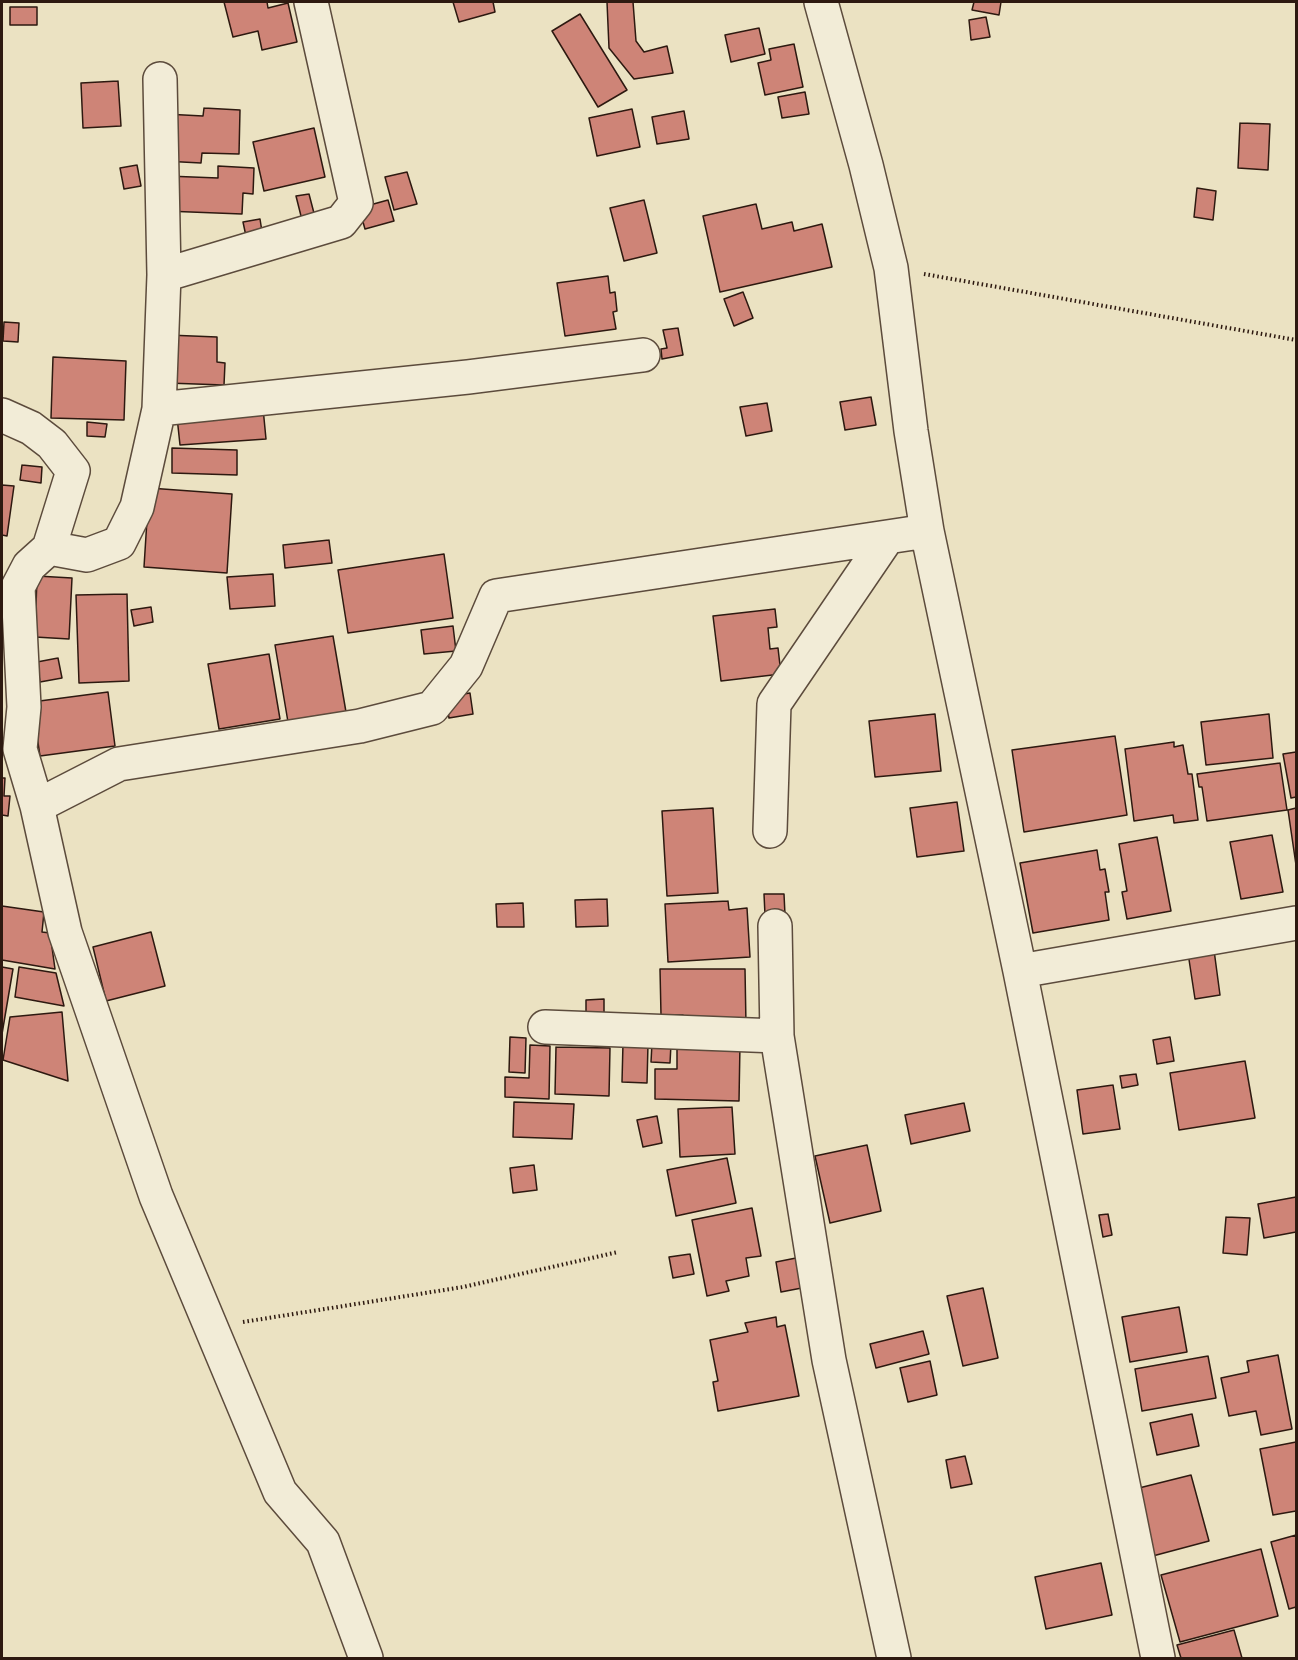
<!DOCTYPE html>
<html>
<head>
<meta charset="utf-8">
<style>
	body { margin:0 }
	#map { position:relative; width:1298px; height:1660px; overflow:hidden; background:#ebe2c2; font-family:Cardo,serif }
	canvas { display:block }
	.frame { position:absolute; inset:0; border:3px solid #2d1910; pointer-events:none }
</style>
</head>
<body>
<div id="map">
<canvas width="1298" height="1660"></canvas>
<div class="frame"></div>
</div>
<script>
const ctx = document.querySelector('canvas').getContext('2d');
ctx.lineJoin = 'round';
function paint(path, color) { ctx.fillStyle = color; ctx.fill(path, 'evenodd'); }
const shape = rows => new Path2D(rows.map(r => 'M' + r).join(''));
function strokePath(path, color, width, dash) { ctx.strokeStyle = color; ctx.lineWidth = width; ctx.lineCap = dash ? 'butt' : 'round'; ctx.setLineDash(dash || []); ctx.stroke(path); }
const building = shape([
	[224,2,267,2,268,8,288,3,297,42,262,50,258,31,233,37,224,2],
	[453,2,493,2,495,12,459,22,453,2],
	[607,2,633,2,636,41,644,52,667,46,673,73,634,79,609,48,607,2],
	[974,2,1001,2,999,15,972,10,974,2],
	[10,7,37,7,37,25,10,25,10,7],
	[580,14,627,90,598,107,552,31,580,14],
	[986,17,990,37,971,40,969,20,986,17],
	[759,28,765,54,731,62,725,35,759,28],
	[794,44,803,87,765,95,758,63,771,60,769,49,794,44],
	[118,81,121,126,83,128,81,83,118,81],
	[805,92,809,114,782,118,778,97,805,92],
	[204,108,240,110,239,154,202,153,201,163,163,161,165,114,203,116,204,108],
	[632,109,640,147,597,156,589,118,632,109],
	[684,111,689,139,657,144,652,117,684,111],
	[1240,123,1270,124,1268,170,1238,168,1240,123],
	[314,128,325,177,264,191,253,142,314,128],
	[137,165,141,186,124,189,120,168,137,165],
	[218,166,254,168,253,194,243,193,242,214,165,211,167,176,218,178,218,166],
	[407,172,417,204,394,210,385,177,407,172],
	[1197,188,1216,191,1213,220,1194,217,1197,188],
	[309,194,315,217,302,220,296,196,309,194],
	[388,200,394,221,365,229,359,208,388,200],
	[644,200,657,253,624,261,610,208,644,200],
	[756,204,762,229,792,222,794,231,822,224,832,267,720,292,703,216,756,204],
	[260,219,263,238,247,241,243,222,260,219],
	[608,276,610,293,615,292,617,311,613,312,616,329,565,336,557,283,608,276],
	[743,292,753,318,734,326,724,299,743,292],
	[4,322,19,323,18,342,3,341,4,322],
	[678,328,683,355,662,359,661,349,667,348,663,330,678,328],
	[168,335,217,337,217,362,225,363,224,385,167,383,168,335],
	[53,357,126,361,124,420,51,418,53,357],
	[871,397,876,425,845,430,840,402,871,397],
	[767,403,772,431,746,436,740,407,767,403],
	[263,408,266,439,180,445,177,417,263,408],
	[87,422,107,424,105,437,87,436,87,422],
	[172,448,237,450,237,475,172,473,172,448],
	[22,465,42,467,41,483,20,480,22,465],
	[2,485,14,486,7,536,2,535,2,485],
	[149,488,232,494,227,573,144,567,149,488],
	[329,540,332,563,285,568,283,545,329,540],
	[444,554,453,618,348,633,338,570,444,554],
	[273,574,275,606,230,609,227,577,273,574],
	[37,576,72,578,69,639,35,637,37,576],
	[127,594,129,681,79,683,76,595,127,594],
	[151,607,153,622,134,626,131,610,151,607],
	[775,609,777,627,768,628,770,649,778,648,781,674,721,681,713,616,775,609],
	[453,626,456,651,424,654,421,630,453,626],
	[333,636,346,712,288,722,275,645,333,636],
	[269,654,280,719,219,729,208,664,269,654],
	[58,658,62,678,40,682,37,662,58,658],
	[108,692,115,746,40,756,32,702,108,692],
	[470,693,473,714,449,718,445,697,470,693],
	[935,714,941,771,875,777,869,721,935,714],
	[1269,714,1273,758,1206,765,1201,722,1269,714],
	[1115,736,1127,815,1024,832,1012,750,1115,736],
	[1174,742,1174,747,1183,745,1188,774,1192,774,1198,820,1174,823,1173,815,1134,821,1125,749,1174,742],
	[1296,752,1296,797,1291,798,1283,754,1296,752],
	[1280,763,1287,810,1207,821,1202,787,1199,787,1197,774,1280,763],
	[2,778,5,778,4,796,10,796,8,816,2,815,2,778],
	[957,802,964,851,917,857,910,808,957,802],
	[713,808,718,893,667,896,662,811,713,808],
	[1296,808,1296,865,1288,810,1296,808],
	[1272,835,1283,892,1241,899,1230,842,1272,835],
	[1157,837,1171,911,1127,919,1122,892,1127,891,1119,844,1157,837],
	[1097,850,1100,870,1105,869,1109,892,1105,892,1109,920,1033,933,1020,863,1097,850],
	[764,894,784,894,785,915,765,915,764,894],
	[607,899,608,926,576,927,575,900,607,899],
	[728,901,729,910,747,908,750,957,668,962,665,904,728,901],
	[523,903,524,927,497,927,496,904,523,903],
	[2,906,44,912,42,932,50,933,55,969,2,960,2,906],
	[151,932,165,986,106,1001,93,947,151,932],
	[1214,950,1220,995,1195,999,1188,953,1214,950],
	[2,967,13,969,2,1034,2,967],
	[19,967,56,973,64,1006,15,997,19,967],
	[660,969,745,969,746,1025,683,1025,683,1015,661,1015,660,969],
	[604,999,604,1016,586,1016,586,1000,604,999],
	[62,1012,68,1081,3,1060,10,1017,62,1012],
	[510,1037,526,1038,525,1073,509,1072,510,1037],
	[1170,1037,1174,1061,1157,1064,1153,1040,1170,1037],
	[677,1042,740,1044,739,1101,655,1099,655,1069,677,1069,677,1042],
	[623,1043,648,1044,647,1083,622,1082,623,1043],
	[652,1043,671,1044,670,1063,651,1062,652,1043],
	[530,1045,550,1046,549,1099,505,1097,505,1077,529,1078,530,1045],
	[556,1047,610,1048,609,1096,555,1094,556,1047],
	[1245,1061,1255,1118,1179,1130,1170,1073,1245,1061],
	[1136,1074,1138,1085,1122,1088,1120,1076,1136,1074],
	[1113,1085,1120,1129,1083,1134,1077,1090,1113,1085],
	[514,1102,574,1104,572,1139,513,1137,514,1102],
	[964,1103,970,1131,911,1144,905,1115,964,1103],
	[732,1107,735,1154,680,1157,678,1109,732,1107],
	[657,1116,662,1143,643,1147,637,1120,657,1116],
	[867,1145,881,1211,830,1223,815,1156,867,1145],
	[727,1158,736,1203,676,1216,667,1170,727,1158],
	[534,1165,537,1190,513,1193,510,1168,534,1165],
	[1296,1197,1296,1232,1264,1238,1258,1204,1296,1197],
	[752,1208,761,1256,746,1258,749,1276,726,1281,729,1291,707,1296,692,1220,752,1208],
	[1108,1214,1112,1235,1103,1237,1099,1215,1108,1214],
	[1226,1217,1250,1218,1247,1255,1223,1253,1226,1217],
	[690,1254,694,1274,673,1278,669,1257,690,1254],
	[801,1257,807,1287,781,1292,776,1262,801,1257],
	[983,1288,998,1358,963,1366,947,1296,983,1288],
	[1179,1307,1187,1352,1130,1362,1122,1317,1179,1307],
	[776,1317,777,1327,785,1325,799,1396,718,1411,713,1382,718,1381,710,1340,748,1332,745,1323,776,1317],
	[923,1331,929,1354,876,1368,870,1344,923,1331],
	[1278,1355,1292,1429,1261,1435,1256,1411,1229,1416,1221,1378,1249,1372,1247,1361,1278,1355],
	[1208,1356,1216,1398,1142,1411,1135,1369,1208,1356],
	[930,1361,937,1395,908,1402,900,1368,930,1361],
	[1192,1414,1199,1446,1157,1455,1150,1423,1192,1414],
	[1296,1442,1296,1511,1273,1515,1260,1449,1296,1442],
	[965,1456,972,1484,951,1488,946,1460,965,1456],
	[1191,1475,1209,1541,1149,1557,1131,1490,1191,1475],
	[1296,1535,1296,1607,1289,1609,1271,1542,1296,1535],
	[1261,1549,1278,1616,1180,1642,1161,1575,1261,1549],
	[1101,1563,1112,1615,1046,1629,1035,1577,1101,1563],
	[1234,1630,1242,1658,1181,1658,1177,1645,1234,1630]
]);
const path = shape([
	[924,274,1296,340],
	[243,1322,463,1287,618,1252]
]);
const minor = shape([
	[821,2,866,165,891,268,911,431,927,531,1020,971,1158,1658],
	[164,275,341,222,356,203,311,2],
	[159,409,164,275,160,79],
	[2,415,31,428,52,444,73,471,49,548],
	[37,806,20,749,24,707,18,587,29,566,49,548,87,555,119,543,137,507,159,409,468,377,643,355],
	[770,831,774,704,887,538],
	[775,926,777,1036,829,1360,894,1658],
	[1020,971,1296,923],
	[545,1027,777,1036],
	[366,1658,323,1542,280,1492,156,1196,65,932,37,806,119,764,360,726,432,708,466,666,496,596,927,531]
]);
paint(building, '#ce8477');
strokePath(building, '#2d1910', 1.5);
strokePath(minor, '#5c4b3c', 36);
strokePath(path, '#2d1910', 4, [1.5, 3]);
strokePath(minor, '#f2ecd7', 33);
</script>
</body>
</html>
